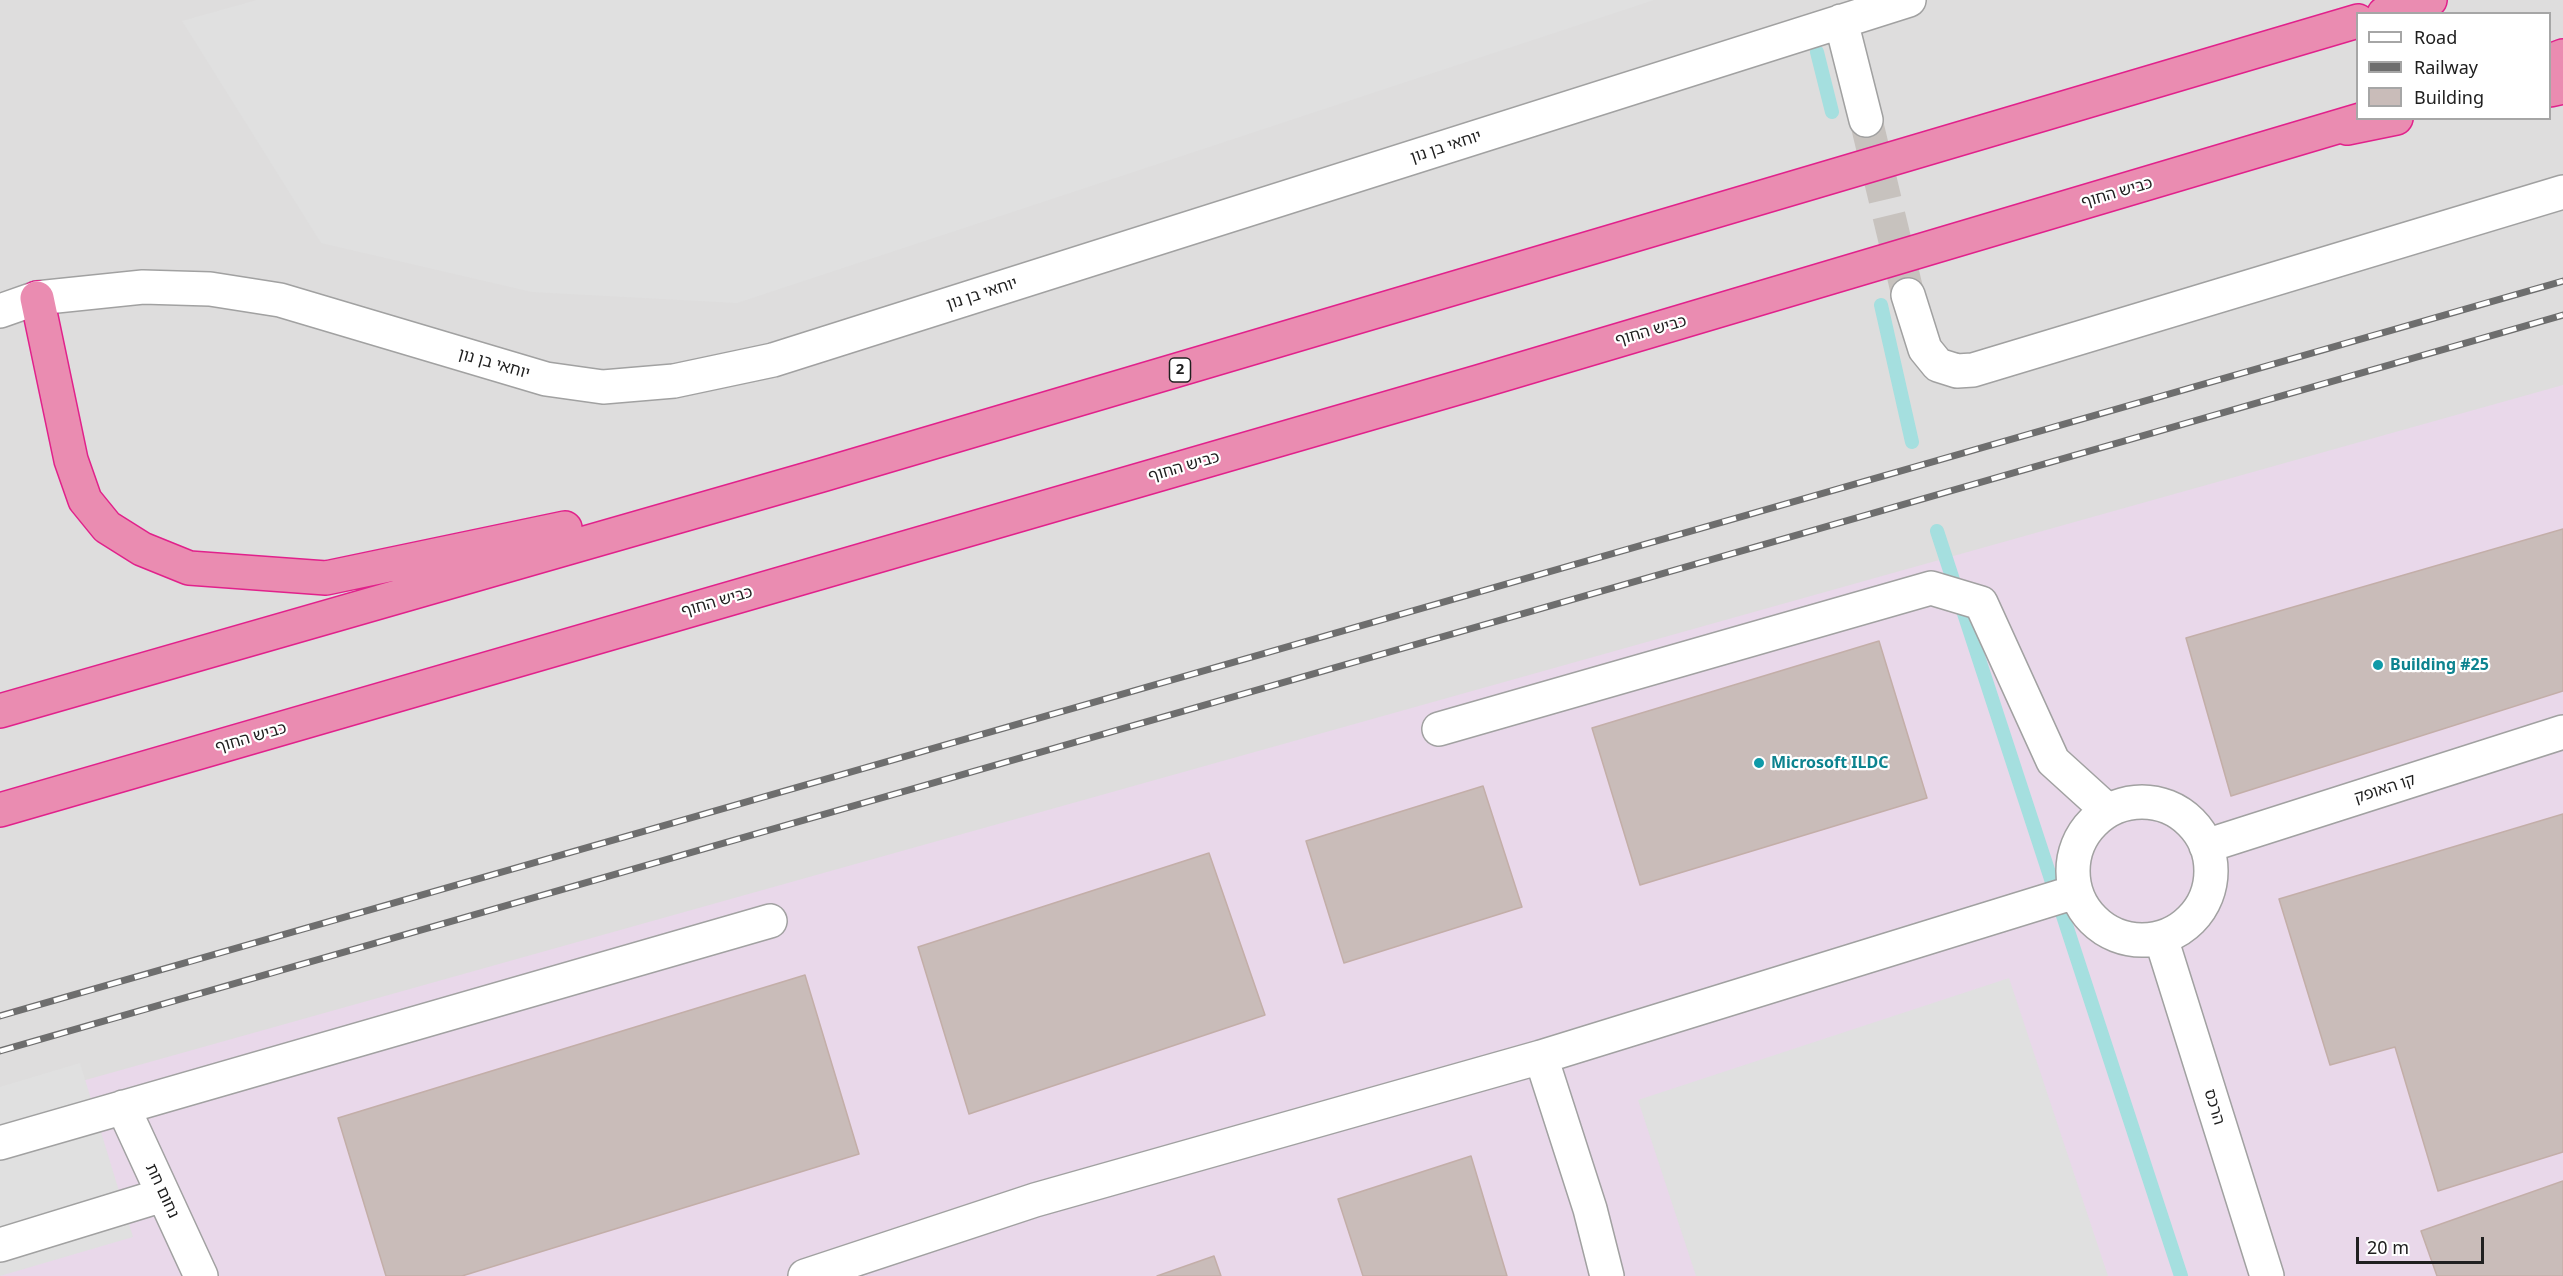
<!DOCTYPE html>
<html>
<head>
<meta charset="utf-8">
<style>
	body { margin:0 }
	#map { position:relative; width:2563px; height:1276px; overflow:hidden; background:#f1ebe6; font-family:"Noto Sans",sans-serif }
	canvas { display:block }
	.legend { position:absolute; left:2356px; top:12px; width:195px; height:108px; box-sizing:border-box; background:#fff; border:2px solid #a6a6a6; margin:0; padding:8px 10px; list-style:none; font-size:18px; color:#202020 }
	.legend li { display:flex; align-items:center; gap:12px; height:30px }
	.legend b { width:30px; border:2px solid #a6a6a6 }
	.scale { position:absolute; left:2356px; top:1237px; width:128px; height:27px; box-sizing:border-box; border:3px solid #202020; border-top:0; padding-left:8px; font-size:18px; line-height:21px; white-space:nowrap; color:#202020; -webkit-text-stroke:4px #fff; paint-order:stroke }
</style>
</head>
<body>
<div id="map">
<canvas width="2563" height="1276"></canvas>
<ul class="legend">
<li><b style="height:8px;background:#fff"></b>Road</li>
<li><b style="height:8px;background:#6e6e6e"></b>Railway</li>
<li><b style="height:16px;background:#c9bcb9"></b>Building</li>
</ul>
<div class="scale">20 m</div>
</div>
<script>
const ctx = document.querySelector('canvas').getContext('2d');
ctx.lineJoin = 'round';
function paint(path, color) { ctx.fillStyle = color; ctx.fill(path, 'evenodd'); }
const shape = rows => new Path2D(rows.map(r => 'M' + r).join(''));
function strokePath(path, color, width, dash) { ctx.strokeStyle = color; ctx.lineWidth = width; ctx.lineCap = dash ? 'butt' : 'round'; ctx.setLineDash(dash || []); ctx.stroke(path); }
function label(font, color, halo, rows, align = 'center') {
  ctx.font = font + ' "Noto Sans","Noto Sans Hebrew",sans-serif'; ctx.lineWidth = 4.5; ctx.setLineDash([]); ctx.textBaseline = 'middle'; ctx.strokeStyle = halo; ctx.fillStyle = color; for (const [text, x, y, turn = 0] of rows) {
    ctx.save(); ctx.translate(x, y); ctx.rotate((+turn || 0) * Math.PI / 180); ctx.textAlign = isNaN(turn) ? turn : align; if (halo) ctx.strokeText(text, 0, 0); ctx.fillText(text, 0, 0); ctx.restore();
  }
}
const residential = shape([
	[0,0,2563,0,2563,1276,0,1276],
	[2358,14,2550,14,2550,118,2358,118]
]);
const industrial = shape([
	[2563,385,2563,1276,0,1276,0,1104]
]);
const parking = shape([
	[257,0,1654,0,737,303,532,292,321,243,182,21],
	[2009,978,2108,1276,1696,1276,1638,1100],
	[80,1063,133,1237,0,1276,0,1087]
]);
const stream = shape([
	[1817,52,1832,112],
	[1881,305,1912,442],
	[1937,531,2181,1276]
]);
const building = shape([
	[2563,529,2563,691,2231,796,2186,638,2563,529],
	[1879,641,1927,798,1640,885,1592,728,1879,641],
	[1483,786,1522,907,1344,963,1306,841,1483,786],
	[2563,814,2563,1152,2438,1191,2395,1047,2330,1065,2279,899,2563,814],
	[1209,853,1265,1015,969,1114,918,947,1209,853],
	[805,975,859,1154,462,1276,386,1276,338,1118,805,975],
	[1471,1156,1507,1276,1363,1276,1338,1199,1471,1156],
	[2563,1181,2563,1276,2437,1276,2421,1231,2563,1181],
	[1214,1256,1221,1276,1157,1276,1214,1256]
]);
const minorTunnel = shape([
	[1866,120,1908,295]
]);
const minor = shape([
	[1841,21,1866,120],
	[1908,295,1925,349,1938,365,1957,371,1973,370,2563,192],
	[0,311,37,298,143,287,210,289,280,300,546,379,603,387,674,381,773,360,1909,0],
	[1439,729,1931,588,1981,603,2053,761,2107,810],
	'2073 871a69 69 0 1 1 138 0a69 69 0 1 1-138 0Z',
	[2206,846,2563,732],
	[2161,938,2267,1276],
	[1541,1057,1590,1209,1607,1276],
	[123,1107,201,1276],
	[0,1143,770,921],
	[0,1245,163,1195],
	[805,1276,1035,1200,1541,1057,2075,892]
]);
const highway = shape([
	[2384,14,2430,0],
	[2550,61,2563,56],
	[2550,90,2563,87],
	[2347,128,2396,118],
	[37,298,71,460,85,500,107,527,142,549,189,568,326,578,565,528],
	[0,711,822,475,2358,21],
	[0,810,1478,382,2367,118]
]);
const rail = shape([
	[0,1016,2563,281],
	[0,1051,2563,315]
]);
const markers = [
	[2378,665,6,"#0f9aa8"],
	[1759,763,6,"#0f9aa8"]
];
const shields = [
	[1180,370,21]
];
const shieldNames = [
	["2",1180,370]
];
const streetNames = [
	["יוחאי בן נון",1446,147,-18],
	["כביש החוף",2117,193,-16],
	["יוחאי בן נון",982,294,-18],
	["כביש החוף",1651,331,-16],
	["יוחאי בן נון",494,364,16],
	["כביש החוף",1184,467,-16],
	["כביש החוף",717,602,-16],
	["כביש החוף",251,738,-16],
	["קו האופק",2385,789,-18],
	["הרכס",2214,1107,73],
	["נחום חת",162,1191,65]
];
const cultureNames = [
	["Building #25",2390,665],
	["Microsoft ILDC",1771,763]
];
paint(residential, '#dedddd');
paint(industrial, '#e9d8ea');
paint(parking, '#e0e0e0');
strokePath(stream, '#a5dfdf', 14);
paint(building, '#c9bcb9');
strokePath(building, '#c3aea8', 1.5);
strokePath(minorTunnel, '#c7c2be', 33, [33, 16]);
strokePath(minor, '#a1a1a1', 36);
strokePath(highway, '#e1218b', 36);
strokePath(minor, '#fff', 33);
strokePath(highway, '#ea8cb1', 33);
strokePath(rail, '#6e6e6e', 7);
strokePath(rail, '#fff', 4.5, [14]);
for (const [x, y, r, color] of markers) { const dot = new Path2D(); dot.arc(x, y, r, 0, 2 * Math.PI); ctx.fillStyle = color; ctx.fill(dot); strokePath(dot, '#fff', 2); }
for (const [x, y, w] of shields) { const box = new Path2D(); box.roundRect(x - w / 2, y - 12, w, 24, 4.5); ctx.fillStyle = '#fff'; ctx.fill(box); strokePath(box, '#202020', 1.5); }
label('bold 15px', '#202020', null, shieldNames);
label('16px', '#202020', '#fff', streetNames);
label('bold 16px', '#0d838f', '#fff', cultureNames, 'left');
</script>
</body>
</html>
